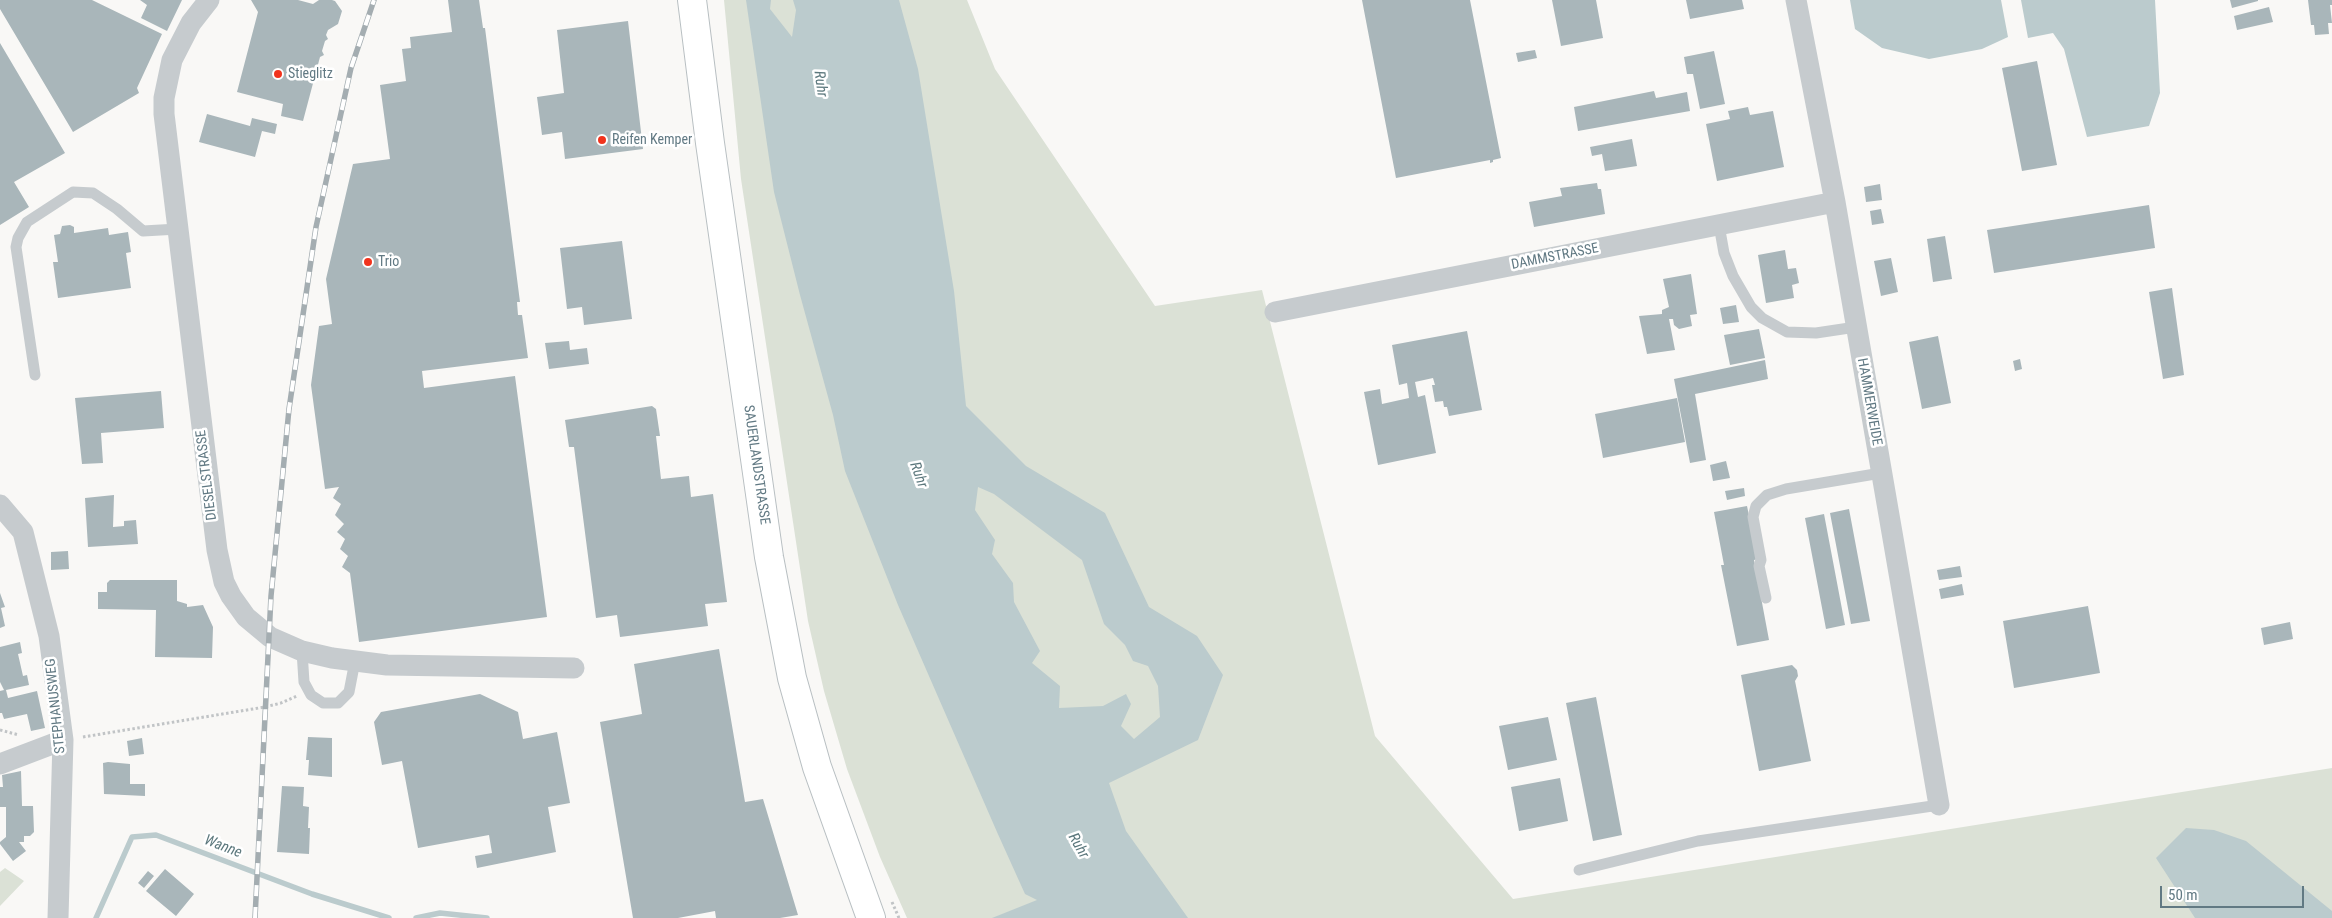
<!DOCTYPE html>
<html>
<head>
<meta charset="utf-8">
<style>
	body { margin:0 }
	#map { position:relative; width:2332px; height:918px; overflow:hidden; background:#f9f8f6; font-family:"Roboto Condensed",sans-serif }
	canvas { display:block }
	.scale { position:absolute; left:2160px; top:886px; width:144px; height:22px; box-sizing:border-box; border:2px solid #617983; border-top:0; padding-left:6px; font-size:15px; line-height:18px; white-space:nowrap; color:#617983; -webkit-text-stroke:4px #fff; paint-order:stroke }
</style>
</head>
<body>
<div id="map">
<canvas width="2332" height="918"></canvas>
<div class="scale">50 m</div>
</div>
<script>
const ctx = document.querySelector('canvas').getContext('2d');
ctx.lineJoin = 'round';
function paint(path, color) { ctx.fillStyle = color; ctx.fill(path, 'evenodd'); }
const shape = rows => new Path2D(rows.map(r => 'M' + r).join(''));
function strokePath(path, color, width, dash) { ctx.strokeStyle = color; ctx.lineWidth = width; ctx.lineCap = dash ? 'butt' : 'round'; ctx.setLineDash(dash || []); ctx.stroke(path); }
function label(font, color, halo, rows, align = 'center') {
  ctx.font = font + ' "Roboto Condensed",sans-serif'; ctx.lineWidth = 5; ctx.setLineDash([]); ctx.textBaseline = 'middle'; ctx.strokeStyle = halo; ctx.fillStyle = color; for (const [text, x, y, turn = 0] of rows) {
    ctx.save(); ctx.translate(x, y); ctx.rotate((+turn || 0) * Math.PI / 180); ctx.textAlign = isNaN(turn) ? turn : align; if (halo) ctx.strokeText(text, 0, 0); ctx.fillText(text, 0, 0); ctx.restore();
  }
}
const green = shape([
	[724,0,967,0,995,69,1155,306,1262,290,1375,736,1513,899,2332,768,2332,918,907,918,880,857,847,769,824,691,808,621,741,179],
	[5,868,24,881,0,906,0,872]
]);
const water = shape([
	[746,0,771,0,770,9,792,37,796,10,793,0,899,0,918,69,954,291,966,406,1026,466,1105,513,1149,607,1197,636,1223,675,1198,740,1109,783,1126,831,1188,918,992,918,1037,900,1025,894,997,832,898,605,845,471,833,415,800,295,774,192],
	[978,487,994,494,1082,560,1104,624,1125,645,1133,661,1148,666,1158,686,1160,717,1134,739,1121,726,1131,704,1126,694,1103,706,1059,708,1060,686,1032,663,1040,651,1014,602,1013,583,992,554,995,540,975,510],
	[1850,0,2001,0,2008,37,1982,49,1929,59,1882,48,1855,29],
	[2021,0,2155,0,2160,93,2149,126,2087,137,2064,49,2053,33,2028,38],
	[2186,828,2214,830,2246,841,2332,911,2332,918,2195,918,2156,858]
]);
const stream = shape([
	[96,918,132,837,156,835,312,894,389,918],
	[416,918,440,913,487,918]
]);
const building = shape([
	[0,0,92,0,162,34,137,88,139,93,73,132,0,9],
	[140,0,182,0,167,31,141,18,147,5],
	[251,0,298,0,313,4,319,0,332,0,335,1,342,11,338,24,328,30,326,35,328,39,325,41,322,51,324,55,320,57,303,121,281,116,283,104,237,92,258,12],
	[448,0,479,0,483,28,485,28,520,302,517,302,518,315,522,315,528,358,422,371,424,388,515,376,547,617,359,642,350,573,342,567,348,556,340,549,345,539,337,532,344,524,335,515,341,504,333,498,339,487,325,489,311,385,319,326,332,324,326,279,353,164,390,159,380,85,406,81,402,49,411,48,410,37,452,32],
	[1362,0,1470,0,1501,158,1493,160,1493,162,1490,163,1490,160,1396,178],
	[1552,0,1596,0,1603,38,1561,46],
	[1686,0,1742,0,1744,9,1690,19],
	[2230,0,2258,0,2258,1,2232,8],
	[2308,0,2332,0,2332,5,2330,5,2332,23,2328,23,2329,34,2315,35,2314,25,2311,25],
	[2269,7,2273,22,2237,30,2234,16],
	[628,21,643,149,565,159,562,132,542,135,537,97,564,93,557,30],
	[0,43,65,153,14,182,29,207,0,225],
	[1535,50,1537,58,1518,62,1516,53],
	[1714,51,1725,104,1700,109,1693,74,1687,74,1684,57],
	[2037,61,2057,165,2022,171,2002,68],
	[1654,91,1656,98,1687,92,1690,111,1578,131,1574,107],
	[1748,107,1750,115,1773,111,1784,167,1717,181,1706,124,1730,119,1728,111],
	[207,114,250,126,252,118,277,124,275,134,262,131,255,157,199,142],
	[1632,139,1637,166,1605,171,1602,154,1592,156,1590,147],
	[1597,183,1598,189,1601,189,1605,214,1534,227,1529,202,1562,196,1560,188],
	[1880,184,1882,200,1866,202,1864,187],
	[2149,205,2155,248,1994,273,1987,230],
	[1881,209,1884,223,1872,225,1870,211],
	[70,225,74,227,74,233,108,228,109,235,128,232,131,252,126,253,131,288,58,298,53,262,58,262,54,235,60,234,62,226],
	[1945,236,1952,279,1933,282,1927,239],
	[622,241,632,319,584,325,582,307,567,309,560,248],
	[1785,250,1788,269,1796,268,1799,283,1792,285,1794,298,1766,303,1758,255],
	[1891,258,1898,292,1881,296,1874,261],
	[1691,274,1697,314,1690,315,1692,326,1679,329,1674,325,1673,319,1669,319,1675,350,1647,354,1639,316,1662,314,1662,310,1669,307,1663,279],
	[2172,288,2184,375,2163,379,2149,292],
	[1736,305,1739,322,1723,324,1720,308],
	[1759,329,1765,358,1730,365,1724,335],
	[1467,331,1482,410,1449,416,1447,407,1444,407,1443,401,1435,402,1432,385,1435,385,1433,378,1415,382,1418,397,1425,395,1436,453,1378,465,1364,392,1380,389,1382,404,1409,398,1407,383,1399,385,1392,345],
	[1938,336,1951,403,1922,409,1909,342],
	[569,341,570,350,587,348,589,364,549,369,545,343],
	[2020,359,2022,369,2015,371,2013,361],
	[1765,360,1768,379,1695,394,1706,460,1690,463,1674,379],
	[161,391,164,428,101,433,103,463,82,464,75,398],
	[1677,398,1685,442,1603,458,1595,414],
	[652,406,656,409,660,436,656,436,661,479,689,476,691,497,713,494,727,602,705,604,708,626,620,637,617,615,596,618,574,447,569,447,565,420],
	[1726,461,1730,478,1713,481,1710,465],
	[1744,488,1745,496,1727,500,1725,491],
	[114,495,113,527,124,526,124,521,136,520,138,544,88,547,85,498],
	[1747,506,1758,559,1754,560,1769,640,1737,646,1721,565,1724,565,1714,512],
	[1849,509,1870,621,1851,624,1830,513],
	[1824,514,1845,625,1826,629,1805,518],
	[68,551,69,569,51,570,51,552],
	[1960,566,1962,577,1939,580,1937,570],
	[110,580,177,580,177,601,187,604,187,607,203,605,213,627,212,658,155,657,156,610,98,609,98,592,107,592,107,583],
	[1962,584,1964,595,1941,599,1939,589],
	[0,593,5,607,1,608,5,626,0,628],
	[2088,606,2100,673,2014,688,2003,621],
	[2290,622,2293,639,2264,645,2261,628],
	[20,642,22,653,18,654,23,676,27,675,29,685,6,690,8,698,37,691,45,728,31,731,27,714,4,719,2,713,0,713,0,691,4,690,0,682,0,647],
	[719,649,745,802,763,799,798,915,780,918,716,918,715,911,678,918,633,918,600,722,642,714,634,664],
	[1792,665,1797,670,1798,676,1795,681,1811,761,1759,771,1741,675],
	[480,694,518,712,523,739,557,732,570,803,548,807,556,852,477,868,475,856,492,853,489,835,418,848,402,761,382,765,374,722,381,712],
	[1596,697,1622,835,1593,841,1566,703],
	[1548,717,1557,760,1508,770,1499,726],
	[308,737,332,738,332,777,308,775,309,760,306,760],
	[142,738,144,754,129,756,127,741],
	[108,762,130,764,130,784,145,784,145,796,104,794,103,763],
	[21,771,22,806,33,806,34,832,30,836,24,836,24,842,19,842,26,851,13,861,0,844,0,842,6,837,6,807,0,807,0,787,3,787,2,775],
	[1560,778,1568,821,1519,831,1511,787],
	[282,786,304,787,303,806,309,807,308,828,310,828,309,854,277,852],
	[165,869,194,894,176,916,146,891],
	[148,871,154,876,144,888,138,883]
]);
const path = shape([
	[0,730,19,735],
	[83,737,265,707,281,703,297,696],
	[892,902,899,918]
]);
const lane = shape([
	[1719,225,1724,253,1733,276,1751,307,1762,318,1787,332,1816,333,1856,327],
	[35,375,16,247,18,238,27,222,73,192,93,193,117,209,143,231,178,229],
	[1766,598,1759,566,1761,560,1753,517,1756,506,1767,495,1786,489,1881,473],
	[302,651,304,682,311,695,323,703,338,703,349,692,355,661],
	[1579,870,1698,841,1939,805]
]);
const street = shape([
	[209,0,191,23,172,60,164,98,164,114,217,550,224,582,231,596,246,617,270,637,302,651,332,658,387,665,574,668],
	[1796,0,1835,202,1939,805],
	[1275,312,1835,202],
	[0,505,23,532,49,636,63,740,58,918],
	[0,764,63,740]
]);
const secondary = shape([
	[692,0,710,143,769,557,792,678,817,767,871,918]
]);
const rail = shape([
	[255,918,271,596,289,409,316,227,351,68,374,0]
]);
const markers = [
	[278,74,5,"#f1331d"],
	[602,140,5,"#f1331d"],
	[368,262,5,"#f1331d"]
];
const poiNames = [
	["Stieglitz",288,74],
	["Reifen Kemper",612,140],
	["Trio",378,262]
];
const streetNames = [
	["DAMMSTRASSE",1555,257,-11],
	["HAMMERWEIDE",1869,402,80],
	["SAUERLANDSTRASSE",756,465,82],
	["DIESELSTRASSE",207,475,-97],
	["STEPHANUSWEG",56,706,-96]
];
const waterNames = [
	["Ruhr",820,84,82],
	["Ruhr",918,475,70],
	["Ruhr",1078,846,60],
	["Wanne",223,847,21]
];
paint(green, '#dbe1d6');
paint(water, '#bbcbcd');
strokePath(stream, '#bbcbcd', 5.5);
paint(building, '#a9b6ba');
strokePath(secondary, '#b8bfc2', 30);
strokePath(path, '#c1c4c6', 3, [2.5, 2.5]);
strokePath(lane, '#c6cbce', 11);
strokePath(street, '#c6cbce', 21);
strokePath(secondary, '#fff', 28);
strokePath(rail, '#a4adb1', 5.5);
strokePath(rail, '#fff', 4, [11]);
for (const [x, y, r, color] of markers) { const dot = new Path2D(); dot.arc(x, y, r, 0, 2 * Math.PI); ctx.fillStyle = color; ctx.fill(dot); strokePath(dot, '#fff', 2); }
label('14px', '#617983', '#fff', poiNames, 'left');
label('14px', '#617983', '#fff', streetNames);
label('italic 15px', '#5c787d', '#fff', waterNames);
</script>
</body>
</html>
